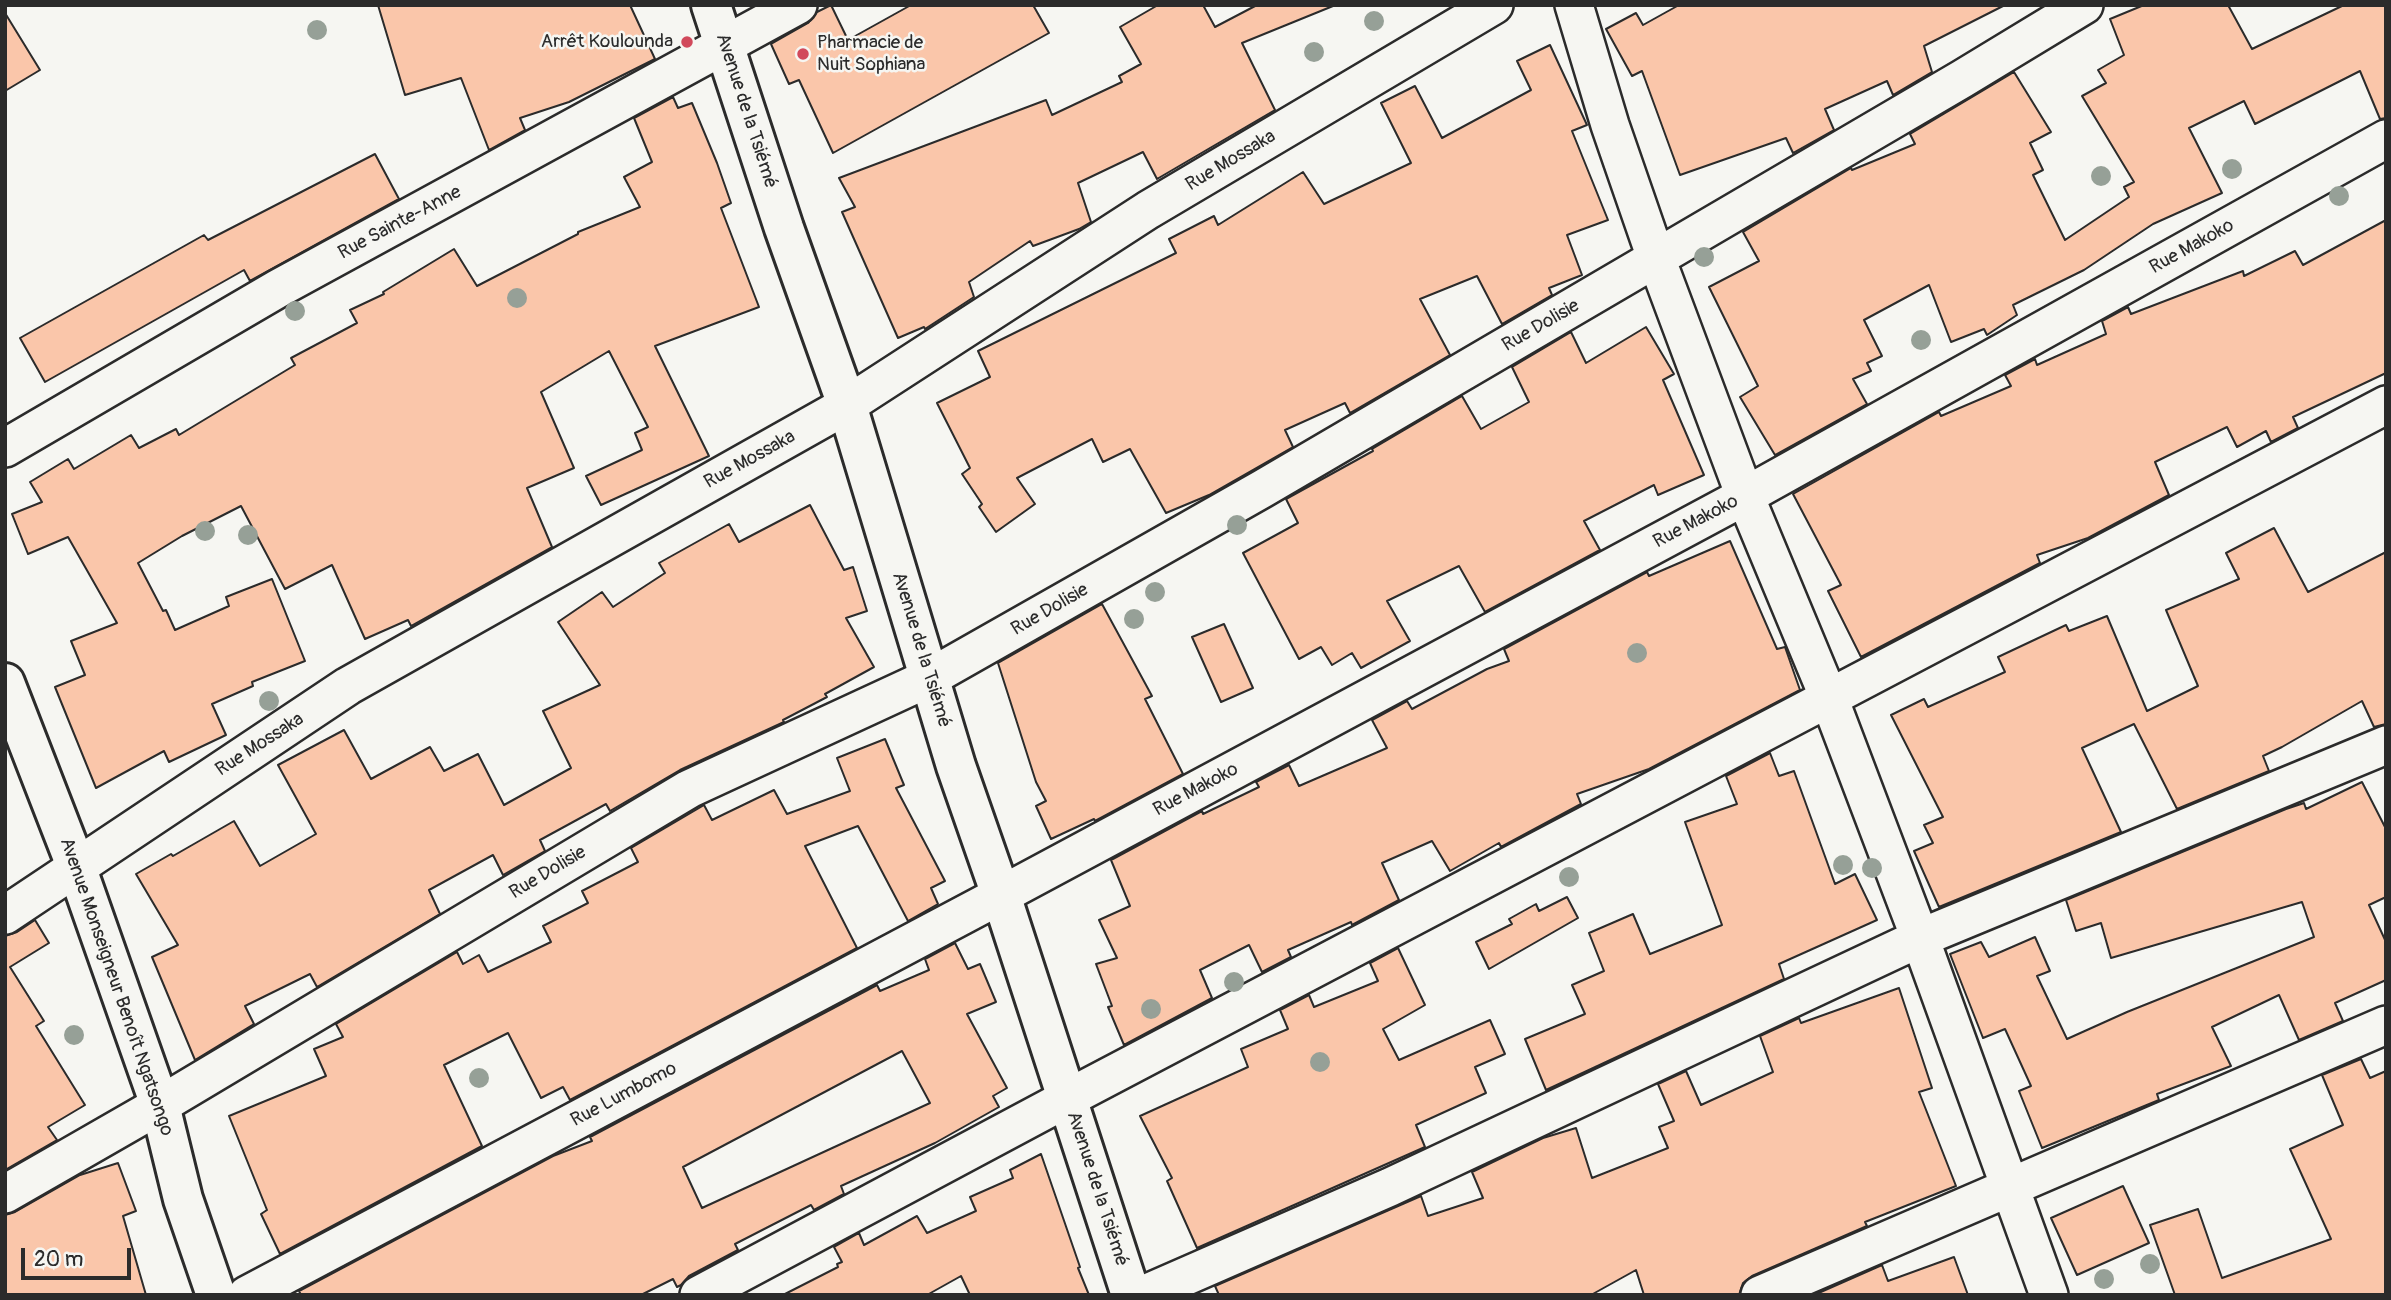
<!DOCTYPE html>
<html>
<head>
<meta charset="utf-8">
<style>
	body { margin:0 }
	#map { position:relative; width:2391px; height:1300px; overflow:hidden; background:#f6f6f2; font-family:Pangolin,sans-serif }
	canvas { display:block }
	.frame { position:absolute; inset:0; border:7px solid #2b2b2b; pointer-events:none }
	.scale { position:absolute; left:21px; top:1248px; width:110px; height:32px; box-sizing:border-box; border:4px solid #2b2b2b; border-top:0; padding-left:9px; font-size:21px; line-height:24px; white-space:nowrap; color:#2b2b2b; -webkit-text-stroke:5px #f6f6f2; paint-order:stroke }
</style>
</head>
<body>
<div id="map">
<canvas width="2391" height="1300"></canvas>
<div class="frame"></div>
<div class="scale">20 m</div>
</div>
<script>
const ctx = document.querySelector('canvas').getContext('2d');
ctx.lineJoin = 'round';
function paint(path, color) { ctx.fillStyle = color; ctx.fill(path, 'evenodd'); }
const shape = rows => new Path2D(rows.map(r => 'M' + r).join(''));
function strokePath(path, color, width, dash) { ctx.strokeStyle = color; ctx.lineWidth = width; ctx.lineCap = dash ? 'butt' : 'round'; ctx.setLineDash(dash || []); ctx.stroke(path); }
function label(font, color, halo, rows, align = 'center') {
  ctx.font = font + ' Pangolin,sans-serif'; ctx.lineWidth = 5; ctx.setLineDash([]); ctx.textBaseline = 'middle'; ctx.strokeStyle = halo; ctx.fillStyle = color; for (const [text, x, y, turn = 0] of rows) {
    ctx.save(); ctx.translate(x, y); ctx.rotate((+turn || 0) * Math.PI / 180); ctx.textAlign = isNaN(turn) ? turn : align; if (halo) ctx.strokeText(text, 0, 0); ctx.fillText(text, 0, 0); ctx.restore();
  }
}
const building = shape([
	[378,5,630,5,655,59,569,102,520,118,525,130,489,150,461,78,405,95,378,5],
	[831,5,848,40,911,5,1033,5,1049,33,833,153,799,80,789,84,771,44,808,23,817,12,831,5],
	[1158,5,1203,5,1215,27,1257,5,1333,6,1242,43,1275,110,1157,179,1143,152,1078,183,1091,222,1079,229,1033,246,1030,241,969,282,974,297,925,329,924,327,898,338,842,212,855,207,839,178,1046,100,1052,115,1122,82,1119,76,1141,64,1120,27,1158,5],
	[1679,5,2005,5,1924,46,1932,72,1893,95,1887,81,1825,109,1834,130,1793,153,1786,138,1680,175,1642,71,1632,76,1606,29,1636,13,1643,25,1679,5],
	[2144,5,2228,5,2252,49,2344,5,2386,5,2386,118,2380,119,2360,71,2255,124,2244,101,2189,128,2222,193,2153,224,2084,270,2013,305,2017,315,1987,335,1984,329,1951,342,1929,285,1864,320,1882,356,1867,363,1871,371,1853,379,1867,404,1775,455,1740,397,1758,386,1709,287,1759,261,1743,232,1851,168,1852,170,1915,144,1910,134,2014,72,2051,132,2030,143,2043,170,2033,175,2065,240,2129,197,2124,187,2134,182,2082,96,2106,83,2098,70,2124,55,2110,19,2144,5],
	[5,13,40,70,5,91,5,13],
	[1550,45,1587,125,1572,131,1608,220,1567,235,1582,275,1549,288,1552,295,1502,324,1477,276,1420,299,1450,355,1350,413,1345,403,1285,430,1293,447,1209,495,1166,513,1130,449,1103,462,1092,439,1017,478,1035,504,996,532,979,507,982,504,962,474,970,468,937,403,990,377,978,351,1176,253,1169,239,1214,216,1218,225,1303,172,1324,204,1411,163,1381,103,1415,86,1442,138,1531,90,1517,61,1550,45],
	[673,97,678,108,692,103,717,163,731,203,721,208,759,307,655,346,709,456,601,505,586,476,642,450,635,433,648,427,609,351,541,392,574,468,527,488,552,547,411,626,408,620,365,639,332,565,285,589,241,506,182,536,138,563,163,611,166,610,175,630,229,606,226,597,272,579,305,661,252,682,253,686,212,704,226,735,169,762,164,751,96,788,55,687,85,675,71,641,117,623,68,537,28,554,12,514,42,502,30,482,68,459,74,469,131,435,139,448,176,429,179,435,295,365,291,358,357,323,350,310,384,294,383,292,454,249,477,286,578,234,578,232,640,207,624,177,652,162,634,118,673,97],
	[375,154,399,199,250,281,244,270,45,382,20,338,204,235,208,240,375,154],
	[2386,220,2386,373,2293,417,2298,428,2271,442,2266,431,2237,447,2227,427,2155,462,2169,495,2088,538,2037,555,2040,563,1861,657,1828,591,1841,585,1793,494,1939,412,1941,416,2011,386,2005,375,2035,359,2037,365,2106,334,2102,321,2128,307,2131,314,2243,271,2244,276,2295,251,2303,265,2386,220],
	[1646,327,1674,374,1663,380,1704,475,1658,495,1654,485,1584,521,1600,550,1485,612,1459,566,1387,601,1410,641,1361,668,1352,653,1332,665,1321,647,1299,659,1243,553,1298,523,1286,499,1373,451,1372,449,1462,396,1481,429,1529,402,1512,367,1571,332,1586,363,1646,327],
	[810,505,844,570,853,567,867,611,846,618,874,667,825,694,827,697,783,720,784,722,680,770,610,811,606,804,540,840,545,851,503,875,493,855,429,890,440,914,317,987,310,974,245,1006,254,1024,195,1060,152,957,178,945,136,874,171,854,173,856,234,821,260,866,316,834,278,765,344,730,371,779,430,747,444,771,478,754,504,805,571,768,543,711,600,685,558,622,602,592,613,607,665,573,659,563,729,524,739,542,810,505],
	[2274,528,2308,592,2386,552,2386,724,2374,727,2362,701,2282,747,2263,756,2269,771,2177,809,2134,724,2082,748,2121,832,1939,907,1914,851,1933,843,1924,825,1943,817,1891,715,1924,699,1928,707,2005,672,1998,657,2066,625,2069,631,2107,616,2147,711,2198,686,2166,610,2239,579,2226,553,2274,528],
	[1730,541,1777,649,1785,647,1800,690,1649,769,1577,794,1581,804,1501,847,1499,843,1450,871,1432,841,1382,863,1399,900,1352,925,1351,922,1288,950,1291,957,1262,972,1249,945,1200,970,1212,998,1124,1045,1108,1007,1112,1006,1096,964,1117,958,1099,920,1130,906,1111,860,1202,811,1203,814,1259,787,1256,782,1289,765,1299,786,1387,748,1372,720,1407,701,1412,709,1487,669,1509,661,1504,649,1647,572,1649,576,1730,541],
	[1102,604,1152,696,1145,699,1183,774,1095,821,1094,819,1051,839,1036,806,1046,801,1036,782,998,663,1102,604],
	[1224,624,1253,688,1221,702,1192,637,1224,624],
	[885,739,904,785,896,788,945,881,931,888,938,904,908,921,858,826,805,846,857,948,570,1100,563,1087,541,1098,508,1033,444,1065,482,1146,280,1254,261,1214,267,1210,229,1116,326,1076,314,1049,343,1037,336,1024,457,952,463,964,479,955,488,972,551,942,543,926,588,903,582,891,638,862,631,848,699,808,704,805,712,820,774,790,787,814,850,791,837,758,885,739],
	[1770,753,1779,776,1794,771,1835,884,1855,874,1877,920,1779,964,1784,979,1546,1090,1525,1039,1585,1014,1572,985,1604,971,1589,933,1633,914,1650,954,1722,925,1685,822,1737,804,1726,776,1770,753],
	[2362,782,2386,829,2386,897,2369,905,2386,942,2386,980,2335,1003,2343,1021,2299,1040,2279,995,2212,1027,2231,1066,2157,1094,2159,1100,2042,1148,2019,1091,2031,1086,2005,1029,1983,1038,1950,954,1981,942,1989,957,2035,937,2050,971,2037,976,2067,1039,2127,1012,2314,937,2302,902,2111,958,2101,923,2076,931,2066,900,2286,809,2304,803,2306,809,2362,782],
	[1567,897,1578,918,1489,969,1476,942,1512,924,1509,919,1536,904,1539,911,1567,897],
	[35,920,49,943,10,967,44,1021,36,1026,85,1105,48,1127,57,1140,5,1170,5,936,17,932,35,920],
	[955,943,968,969,980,964,996,1002,967,1014,1007,1088,993,1096,999,1107,935,1143,841,1186,844,1194,814,1210,811,1205,735,1244,738,1250,689,1276,681,1285,677,1287,673,1279,641,1295,301,1295,299,1291,553,1156,592,1141,590,1137,877,985,880,991,929,970,925,959,955,943],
	[902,1051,930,1103,702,1208,683,1167,902,1051],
	[1398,948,1425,1005,1383,1029,1399,1060,1490,1020,1505,1054,1475,1067,1486,1093,1416,1125,1425,1147,1197,1248,1167,1181,1172,1178,1140,1116,1248,1067,1241,1049,1288,1029,1280,1010,1309,995,1314,1007,1378,981,1370,963,1398,948],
	[1899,988,1932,1088,1919,1092,1956,1186,1865,1222,1867,1226,1752,1276,1743,1283,1739,1295,1644,1295,1636,1270,1591,1295,1219,1295,1215,1286,1421,1196,1428,1216,1483,1198,1472,1172,1543,1138,1576,1128,1592,1178,1668,1148,1659,1127,1674,1121,1658,1084,1686,1071,1701,1105,1773,1072,1760,1036,1799,1018,1801,1023,1899,988],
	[2361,1059,2370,1078,2386,1071,2386,1295,2175,1295,2150,1225,2198,1209,2222,1278,2331,1239,2290,1149,2343,1125,2322,1075,2361,1059],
	[1041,1154,1080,1267,1078,1268,1089,1295,970,1295,961,1276,927,1295,783,1295,838,1267,837,1264,842,1262,834,1247,859,1233,864,1245,917,1216,927,1233,976,1211,970,1197,1013,1178,1010,1170,1041,1154],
	[118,1163,136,1211,123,1216,146,1295,5,1295,5,1215,15,1212,80,1175,118,1163],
	[2123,1186,2149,1243,2077,1275,2051,1218,2123,1186],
	[1954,1257,1968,1295,1814,1295,1882,1265,1888,1281,1954,1257]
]);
const street = shape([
	[1574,5,1610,125,1656,258,1745,496,1829,698,1920,938,2049,1295],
	[5,448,279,288,798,5],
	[5,915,348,686,847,405,1148,210,1494,5],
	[5,1194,160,1105,689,789,929,678,1262,489,1962,79,2084,5],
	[247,1295,1001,895,1745,496,2386,139],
	[699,1295,1068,1098,2386,405],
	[1143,1295,1390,1187,1920,938,2386,745],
	[1760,1295,2386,1025]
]);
const secondary = shape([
	[711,5,784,228,847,405,956,766,1001,895,1131,1295],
	[5,683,76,866,160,1105,183,1199,216,1295]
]);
const trees = [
	[1374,21],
	[317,30],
	[1314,52],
	[2232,169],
	[2101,176],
	[2339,196],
	[1704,257],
	[517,298],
	[295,311],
	[1921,340],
	[1237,525],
	[205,531],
	[248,535],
	[1155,592],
	[1134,619],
	[1637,653],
	[269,701],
	[1843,865],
	[1872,868],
	[1569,877],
	[1234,982],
	[1151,1009],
	[74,1035],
	[1320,1062],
	[479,1078],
	[2150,1264],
	[2104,1279]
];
const markers = [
	[687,42,7,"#d1495b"],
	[803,54,7,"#d1495b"]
];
const poiNames = [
	["Arrêt Koulounda",673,42],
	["Pharmacie de",817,43,"left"],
	["Nuit Sophiana",817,65,"left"]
];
const streetNames = [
	["Avenue de la Tsiémé",746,111,72],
	["Rue Mossaka",1231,161,-31],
	["Rue Sainte-Anne",400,223,-28],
	["Rue Makoko",2192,247,-29],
	["Rue Dolisie",1541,326,-30],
	["Rue Mossaka",750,460,-29],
	["Rue Makoko",1696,522,-28],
	["Rue Dolisie",1050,610,-30],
	["Avenue de la Tsiémé",921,650,73],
	["Rue Mossaka",260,745,-33],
	["Rue Makoko",1196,790,-28],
	["Rue Dolisie",548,873,-31],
	["Avenue Monseigneur Benoît Ngatsongo",116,987,71],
	["Rue Lumbomo",624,1095,-28],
	["Avenue de la Tsiémé",1097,1189,72]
];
paint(building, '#fac6aa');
strokePath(building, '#2b2b2b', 2);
strokePath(street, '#2b2b2b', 42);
strokePath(secondary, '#2b2b2b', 44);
strokePath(street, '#f6f6f2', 37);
strokePath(secondary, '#f6f6f2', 38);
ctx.fillStyle = '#96a097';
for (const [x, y] of trees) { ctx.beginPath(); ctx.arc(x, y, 10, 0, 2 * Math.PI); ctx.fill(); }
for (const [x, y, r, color] of markers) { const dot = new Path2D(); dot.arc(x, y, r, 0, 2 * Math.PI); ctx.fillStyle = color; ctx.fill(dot); strokePath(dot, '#f6f6f2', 2.5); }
label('19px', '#2b2b2b', '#f6f6f2', poiNames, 'right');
label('19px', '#2b2b2b', '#f6f6f2', streetNames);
</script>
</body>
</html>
